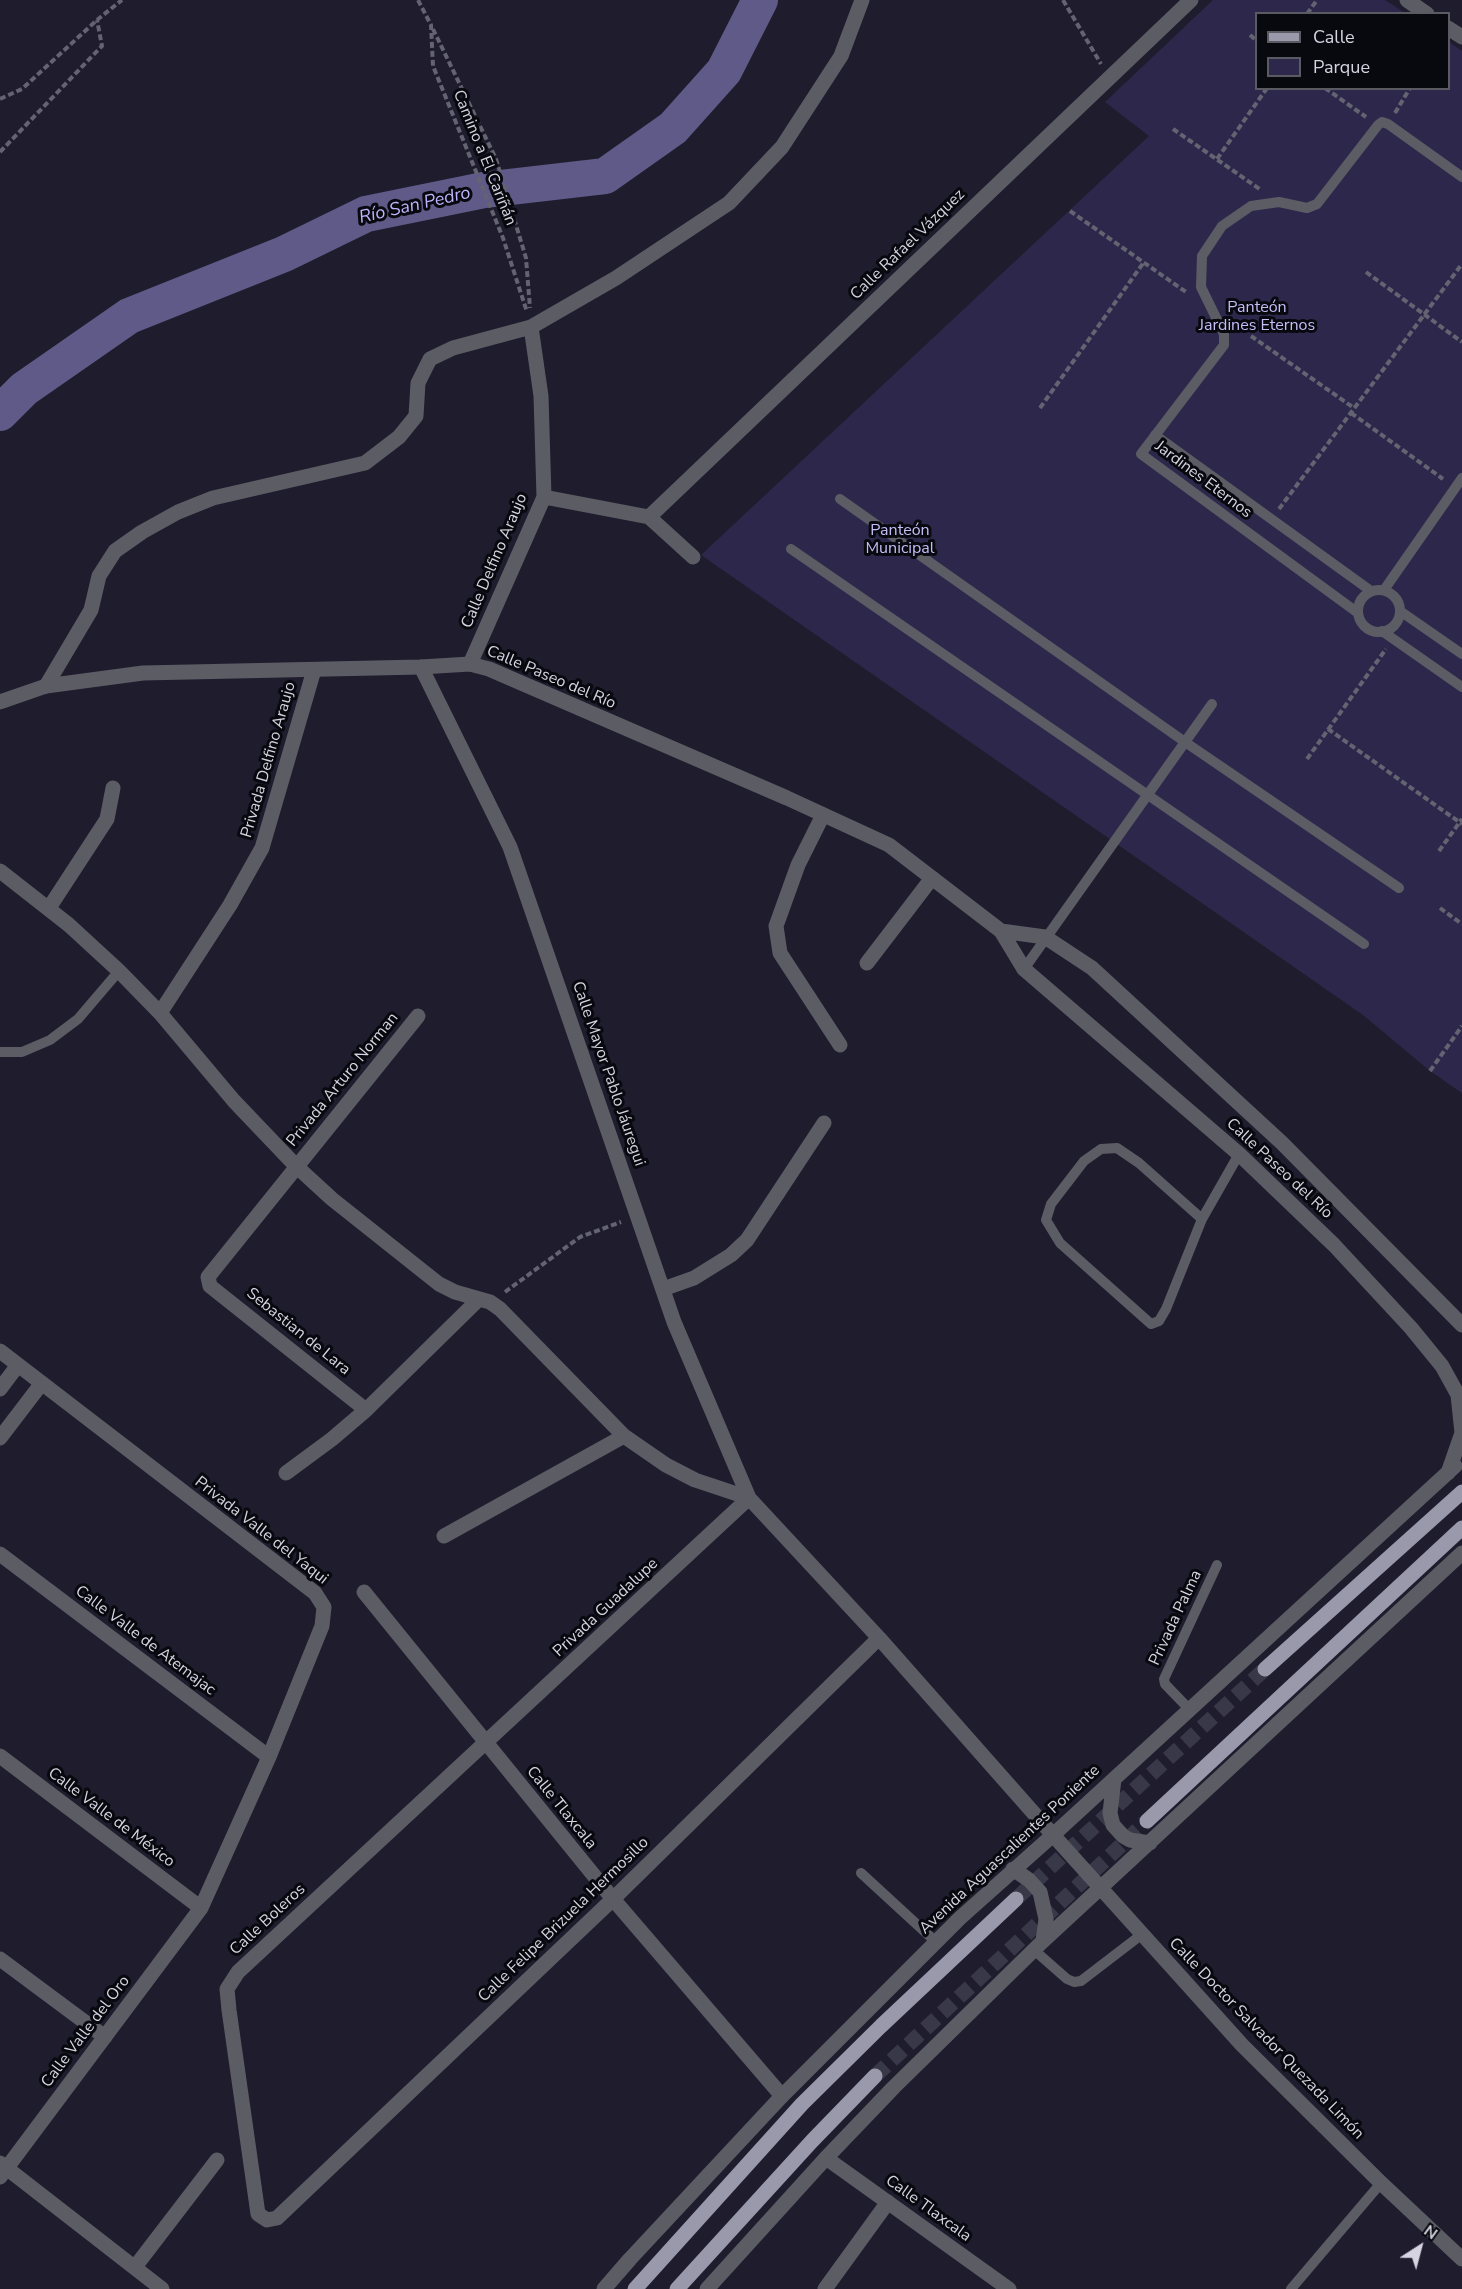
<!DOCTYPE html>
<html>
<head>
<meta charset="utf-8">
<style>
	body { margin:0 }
	#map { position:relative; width:1462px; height:2289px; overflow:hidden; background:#1e1c2d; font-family:"Nunito Sans",sans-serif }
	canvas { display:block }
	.legend { position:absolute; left:1255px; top:12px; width:195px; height:78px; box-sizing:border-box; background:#08080f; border:2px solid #5a5a63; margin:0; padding:8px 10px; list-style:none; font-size:18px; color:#d5d4e0 }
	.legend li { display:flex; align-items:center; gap:12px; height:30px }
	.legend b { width:30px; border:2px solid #5a5a63 }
	.north { position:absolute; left:1390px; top:2217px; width:60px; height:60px; -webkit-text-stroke:4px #08080f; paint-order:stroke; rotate:36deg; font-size:16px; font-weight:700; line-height:24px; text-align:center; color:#d5d4e0 }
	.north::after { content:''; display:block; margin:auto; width:21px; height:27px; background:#d5d4e0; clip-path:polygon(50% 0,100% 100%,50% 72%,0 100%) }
</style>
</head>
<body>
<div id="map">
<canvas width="1462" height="2289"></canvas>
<ul class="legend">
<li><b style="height:8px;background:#9a99ac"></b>Calle</li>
<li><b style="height:16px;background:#2d284b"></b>Parque</li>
</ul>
<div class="north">N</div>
</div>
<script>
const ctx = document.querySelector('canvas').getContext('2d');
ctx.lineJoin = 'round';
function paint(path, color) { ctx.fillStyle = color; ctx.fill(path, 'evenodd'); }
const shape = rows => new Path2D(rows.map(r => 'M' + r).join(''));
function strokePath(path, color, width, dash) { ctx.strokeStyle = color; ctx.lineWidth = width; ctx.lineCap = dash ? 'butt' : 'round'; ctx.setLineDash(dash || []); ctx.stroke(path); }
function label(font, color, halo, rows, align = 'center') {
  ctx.font = font + ' "Nunito Sans",sans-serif'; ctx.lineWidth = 6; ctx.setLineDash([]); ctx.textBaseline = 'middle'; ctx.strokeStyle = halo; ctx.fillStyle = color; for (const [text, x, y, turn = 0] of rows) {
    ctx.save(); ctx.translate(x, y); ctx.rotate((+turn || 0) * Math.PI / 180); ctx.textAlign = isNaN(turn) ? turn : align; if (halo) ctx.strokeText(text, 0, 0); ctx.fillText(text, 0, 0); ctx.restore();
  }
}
const green = shape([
	[1213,0,1385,0,1405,13,1256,14,1256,88,1448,88,1449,42,1462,51,1462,1093,1430,1071,1363,1015,701,555,1149,136,1105,102]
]);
const river = shape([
	[0,413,24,389,129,316,284,254,366,214,484,190,605,176,673,128,724,71,760,0]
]);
const primaryTunnel = shape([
	[1016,1899,1265,1669],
	[875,2076,1147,1821]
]);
const path = shape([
	[418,0,431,25,433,66,503,238,527,312],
	[1063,0,1101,64],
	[1307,14,1317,0],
	[433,29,496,159,526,258,530,308],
	[1250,35,1256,40],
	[1325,88,1366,117],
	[0,99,22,89,97,20,122,0],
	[1395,113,1410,88],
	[1173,129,1261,190],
	[0,152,102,46,97,20],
	[1217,159,1267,88],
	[1070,211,1186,292],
	[1366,272,1462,342],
	[1251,336,1354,408],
	[1040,408,1144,262],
	[1351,413,1443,479],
	[1279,509,1462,264],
	[1328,729,1462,824],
	[1307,759,1386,649],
	[1439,851,1462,819],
	[1440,908,1462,924],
	[1430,1071,1462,1026],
	[505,1292,580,1237,621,1222]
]);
const service = shape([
	[1155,435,1371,591],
	[840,499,1185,742,1399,888],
	[791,549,1364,944],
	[1384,590,1462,478],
	'1358 611a21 21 0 1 1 42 0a21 21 0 1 1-42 0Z',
	[1400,611,1462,654],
	[1358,613,1141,454,1224,345,1224,334,1201,287,1202,256,1222,226,1251,206,1279,202,1307,208,1317,204,1378,125,1382,122,1388,124,1462,177],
	[1382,631,1462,687],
	[1024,969,1212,704],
	[0,1052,22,1052,50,1040,78,1019,119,971],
	[1202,1219,1139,1163,1117,1148,1101,1149,1084,1161,1051,1204,1046,1220,1060,1243,1151,1324,1159,1321,1166,1309,1202,1219,1239,1154],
	[1190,1710,1165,1684,1164,1679,1217,1565],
	[861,1873,936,1942],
	[1034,1950,1067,1979,1074,1982,1081,1981,1141,1935],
	[1291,2289,1381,2183]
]);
const minor = shape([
	[1407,0,1427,14],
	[1448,28,1462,37],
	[544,497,649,517],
	[649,517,1191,0],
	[649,517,693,557],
	[470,664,544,497,541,396,531,327],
	[421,667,510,847,674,1322,749,1498,238,1972,227,1989,229,2010,258,2214,267,2220,277,2218,613,1899,879,1638],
	[46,686,91,610,99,576,115,551,142,532,178,512,213,498,365,463,399,437,416,416,418,383,430,359,453,348,531,327,616,278,729,203,782,147,841,56,862,0],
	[823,815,798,865,776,926,780,953,840,1045],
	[0,871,69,925,119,971,160,1013,234,1101,296,1166,332,1199,439,1284,455,1292,490,1302,500,1309,624,1436,666,1465,695,1480,749,1498,879,1638,1053,1835],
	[49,908,107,819,113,788],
	[867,963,932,878],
	[160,1013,230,905,262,848,314,670],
	[663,1289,694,1278,731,1255,747,1240,824,1123],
	[0,1351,315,1593,324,1607,322,1626,269,1757,201,1908,0,2177],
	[0,1389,18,1365],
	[366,1410,210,1286,208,1277,418,1016],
	[0,1438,42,1383],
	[286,1473,332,1439,366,1410,478,1300],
	[444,1536,624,1436],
	[0,1554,269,1757],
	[364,1592,613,1899,782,2096],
	[0,1756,201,1908],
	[0,1959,105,2037],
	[826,2158,1009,2289],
	[0,2163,162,2289],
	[135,2267,217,2160],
	[825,2289,888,2202]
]);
const tertiary = shape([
	[0,702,46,686,143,673,421,667,470,664,489,669,787,798,889,845,1001,931,1024,969,1239,1154,1334,1245,1411,1328,1442,1366,1458,1395,1462,1433,1448,1473],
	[1001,931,1045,937,1092,968,1282,1143,1462,1325],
	[1114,1779,1110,1813,1113,1825,1123,1836,1130,1840,1150,1843],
	[1053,1835,1242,2045,1381,2183,1462,2259],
	[1013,1869,1029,1880,1040,1892,1046,1919,1043,1941],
	[604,2289,630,2259,782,2096,960,1918,1053,1835,1455,1466],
	[707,2289,826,2158,894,2087,1043,1941,1462,1553]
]);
const primary = shape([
	[1265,1669,1462,1492],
	[1147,1821,1462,1528],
	[635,2289,802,2104,881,2026,1016,1899],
	[677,2289,812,2141,875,2076]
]);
const streetNames = [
	["Camino a El Cariñán",484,158,68],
	["Calle Rafael Vázquez",908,245,-44],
	["Jardines Eternos",1203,480,37],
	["Calle Delfino Araujo",495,561,-67],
	["Calle Paseo del Río",551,678,23],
	["Privada Delfino Araujo",269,760,-74],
	["Calle Mayor Pablo Jáuregui",608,1074,71],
	["Privada Arturo Norman",343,1080,-51],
	["Calle Paseo del Río",1279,1169,43],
	["Sebastian de Lara",298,1332,39],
	["Privada Valle del Yaqui",261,1531,38],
	["Privada Guadalupe",606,1608,-43],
	["Privada Palma",1176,1618,-65],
	["Calle Valle de Atemajac",145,1641,37],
	["Calle Tlaxcala",561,1808,51],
	["Calle Valle de México",111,1818,37],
	["Avenida Aguascalientes Poniente",1010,1850,-43],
	["Calle Boleros",268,1920,-43],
	["Calle Felipe Brizuela Hermosillo",564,1920,-44],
	["Calle Valle del Oro",86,2032,-53],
	["Calle Doctor Salvador Quezada Limón",1266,2039,46],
	["Calle Tlaxcala",928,2209,36]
];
const parkNames = [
	["Panteón",1257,308],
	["Jardines Eternos",1257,326],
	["Panteón",900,531],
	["Municipal",900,549]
];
const waterNames = [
	["Río San Pedro",415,206,-13]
];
paint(green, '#2d284b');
strokePath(river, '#5f5a88', 36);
strokePath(primaryTunnel, '#393848', 15, [15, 8]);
strokePath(path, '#646372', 4, [6, 3]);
strokePath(service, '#5c5c65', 10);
strokePath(minor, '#5c5c65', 15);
strokePath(tertiary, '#5c5c65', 15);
strokePath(primary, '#9a99ac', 15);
label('16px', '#d5d4e0', '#08080f', streetNames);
label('16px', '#c3bdf8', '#08080f', parkNames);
label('italic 18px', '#bcb4fc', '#08080f', waterNames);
</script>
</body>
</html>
